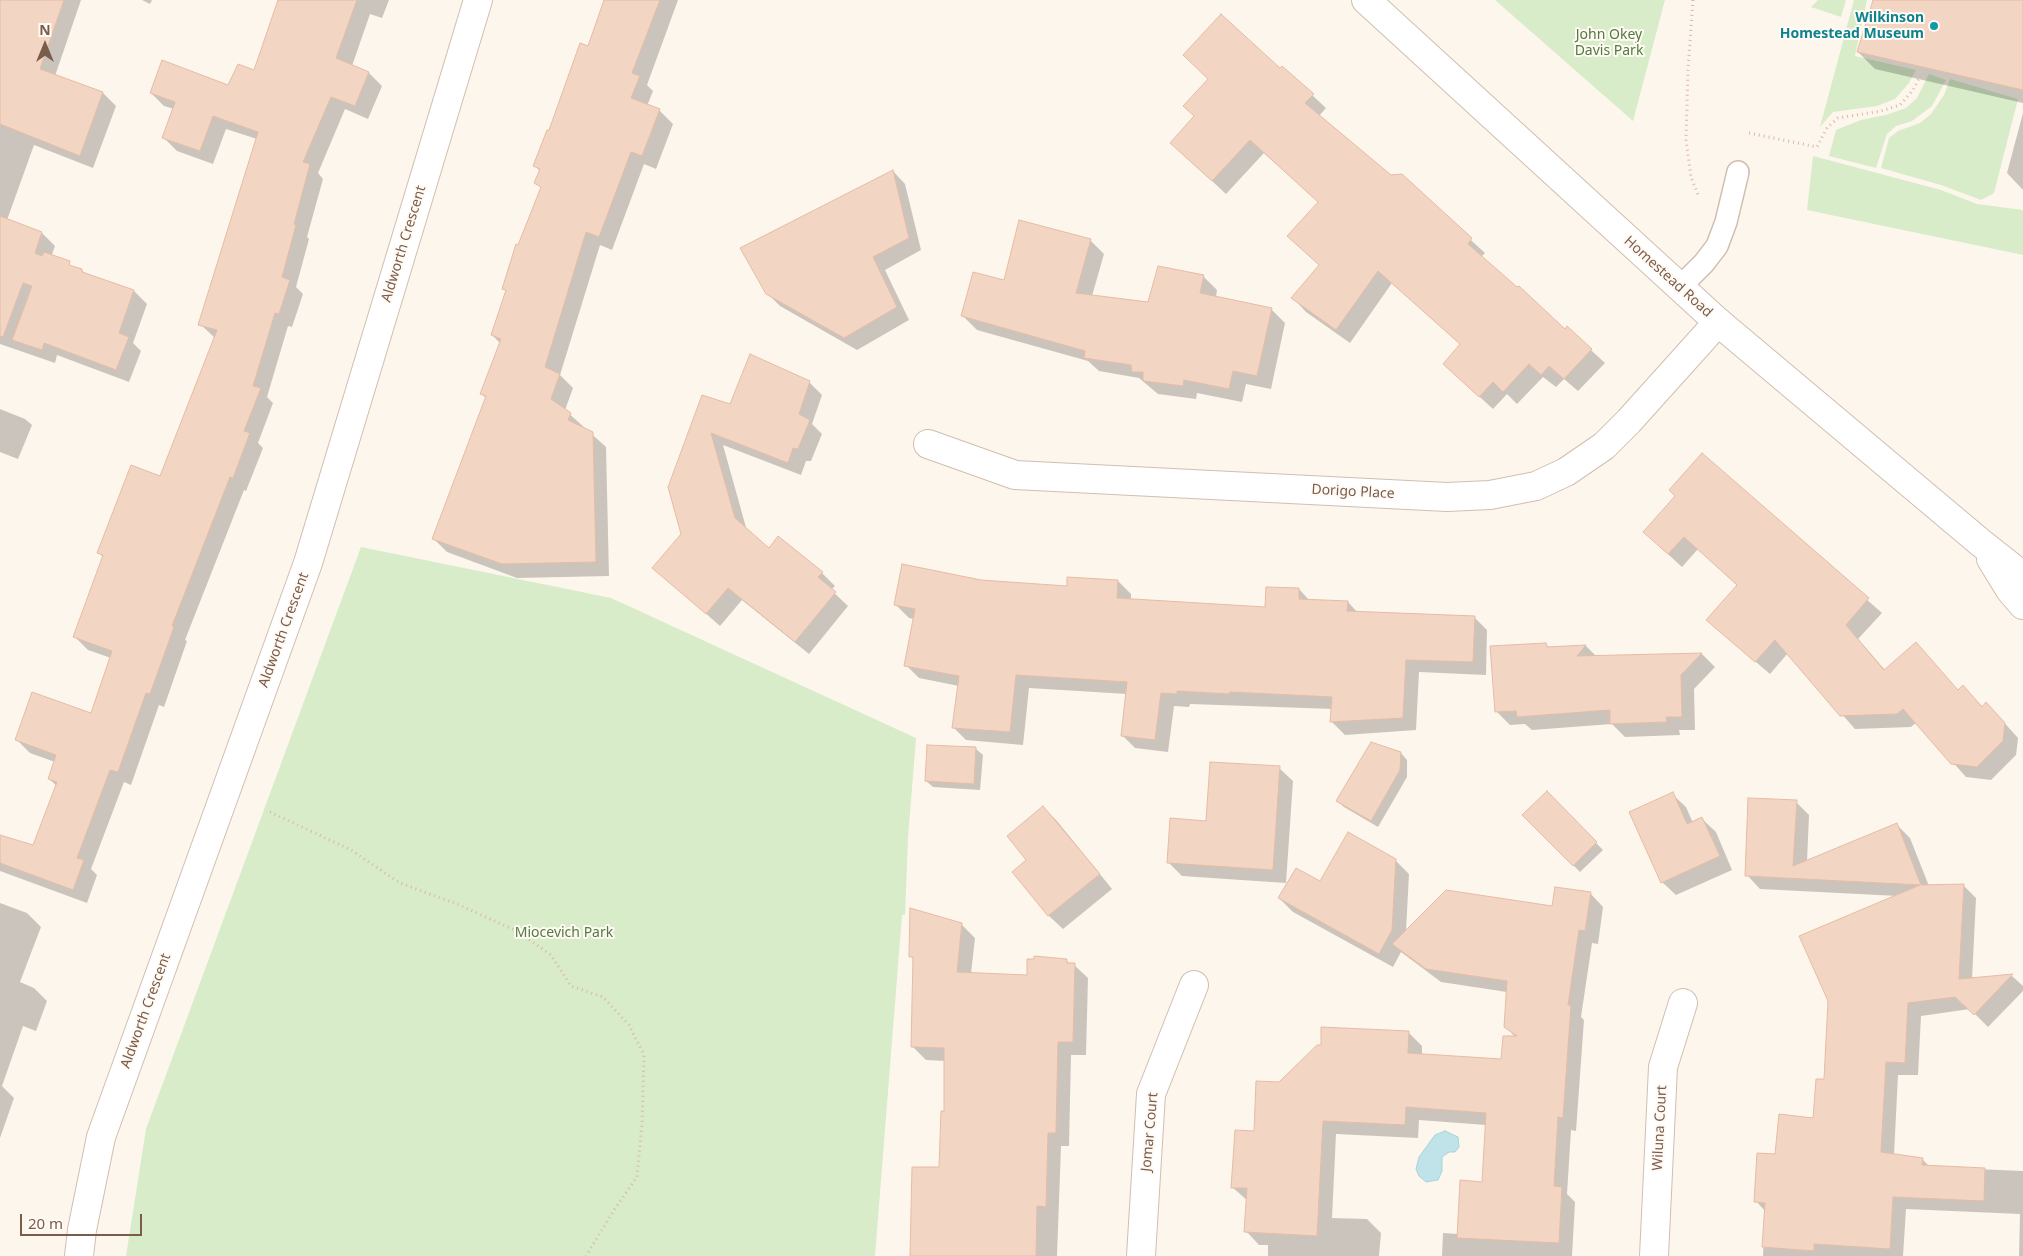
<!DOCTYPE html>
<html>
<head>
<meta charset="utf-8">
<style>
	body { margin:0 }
	#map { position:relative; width:2023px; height:1256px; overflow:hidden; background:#fdf6ec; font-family:"Noto Sans",sans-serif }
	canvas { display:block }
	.north { position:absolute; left:20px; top:20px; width:50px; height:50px; -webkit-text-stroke:4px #fffaf3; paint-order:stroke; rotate:0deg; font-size:14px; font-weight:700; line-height:20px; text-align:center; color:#7a5c4d }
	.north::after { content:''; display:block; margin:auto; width:18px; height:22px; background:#7a5c4d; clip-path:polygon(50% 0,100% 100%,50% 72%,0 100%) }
	.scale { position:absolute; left:20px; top:1214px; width:122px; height:22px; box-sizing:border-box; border:2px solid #7a5c4d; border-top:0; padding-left:6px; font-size:15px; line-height:18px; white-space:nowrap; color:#7a5c4d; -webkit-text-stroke:4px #fffaf3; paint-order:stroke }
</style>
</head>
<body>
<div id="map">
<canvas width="2023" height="1256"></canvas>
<div class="north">N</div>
<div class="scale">20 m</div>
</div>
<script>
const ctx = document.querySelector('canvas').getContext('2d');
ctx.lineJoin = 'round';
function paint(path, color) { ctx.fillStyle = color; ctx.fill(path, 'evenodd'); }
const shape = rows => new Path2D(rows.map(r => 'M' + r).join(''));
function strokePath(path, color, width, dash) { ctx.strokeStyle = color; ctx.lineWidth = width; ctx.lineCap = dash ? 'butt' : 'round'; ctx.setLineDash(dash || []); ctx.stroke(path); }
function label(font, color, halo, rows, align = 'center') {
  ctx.font = font + ' "Noto Sans",sans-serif'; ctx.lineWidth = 4; ctx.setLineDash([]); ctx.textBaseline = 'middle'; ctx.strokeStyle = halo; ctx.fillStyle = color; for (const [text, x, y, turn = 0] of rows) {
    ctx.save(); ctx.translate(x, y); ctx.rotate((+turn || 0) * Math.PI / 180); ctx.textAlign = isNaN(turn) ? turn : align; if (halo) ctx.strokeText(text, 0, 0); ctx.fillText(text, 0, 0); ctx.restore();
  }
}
const green = shape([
	[1495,0,1665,0,1633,121],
	[1818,0,1846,0,1841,17,1811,7],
	[1854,0,1867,0,1855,56,1916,70,1909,83,1895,99,1877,106,1833,112,1820,127],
	[1929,74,1946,80,1932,106,1912,121,1896,126,1887,134,1876,168,1829,156,1836,130,1861,120,1886,115,1906,108,1917,98],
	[1950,79,2018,99,1994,193,1981,200,1941,185,1881,168,1889,138,1898,131,1920,123,1931,114,1944,95],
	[1813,156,1941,190,1977,204,2023,210,2023,255,1807,210],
	[361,547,611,598,916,738,908,838,905,915,902,915,875,1256,126,1256,146,1129]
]);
const water = shape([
	[1445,1131,1458,1137,1459,1147,1455,1152,1449,1152,1442,1157,1442,1171,1438,1180,1426,1182,1419,1176,1416,1169,1419,1157,1435,1135,1445,1131]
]);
const shadow = shape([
	[0,0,81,0,55,76,103,93,116,106,93,168,34,145,7,220,42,233,55,246,50,260,82,270,86,275,134,291,147,304,133,343,141,351,129,382,57,355,55,363,0,344],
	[142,0,152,0,150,4],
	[280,0,389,0,382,18,370,14,352,66,369,73,382,86,368,119,345,109,318,173,323,179,307,237,309,239,296,287,303,294,292,327,288,326,267,397,273,403,258,443,263,448,246,491,244,490,185,640,187,641,164,707,159,705,131,785,124,782,91,869,97,875,87,903,0,871,0,837,34,847,57,786,49,779,55,762,30,753,16,739,92,714,111,658,88,650,75,637,103,557,99,553,160,477,215,338,200,324,257,139,226,129,213,164,177,151,164,138,174,109,164,106,151,93,229,87,254,72],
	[606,0,678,0,647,85,653,91,647,106,659,110,673,124,656,169,644,164,612,250,600,245,560,375,573,388,565,410,606,447,609,576,517,578,447,552,433,538,486,398,481,394,501,344,492,335,507,292,503,288,542,188,536,182,540,171,535,166,588,47],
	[1874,0,2023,0,2023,103,1875,69,1858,52],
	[1282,67,1326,108,1319,116,1391,176,1401,176,1485,253,1481,257,1565,331,1567,328,1605,363,1578,391,1564,379,1556,387,1543,377,1517,404,1507,394,1493,409,1459,378,1461,345,1392,283,1350,343,1306,312,1293,298,1320,266,1319,202,1264,153,1226,194,1185,156],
	[2023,113,2023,190,2007,173],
	[893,171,905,184,921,250,885,270,909,320,857,350,780,306,767,293],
	[1090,240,1104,254,1092,296,1149,304,1203,276,1217,290,1216,297,1271,309,1285,323,1271,389,1246,384,1242,402,1197,393,1196,399,1158,394,1139,378,1099,371,1088,361,977,330,963,316,1005,281],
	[809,382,822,395,812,424,822,434,811,461,806,461,801,475,723,445,747,531,769,550,822,573,835,586,831,590,848,606,809,654,742,600,720,626,654,568,682,534,670,487,731,406],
	[0,409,25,419,32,425,18,459,0,452],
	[1702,455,1882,613,1858,639,1885,670,1959,691,1963,687,1983,707,2000,718,2018,738,2016,755,1991,780,1966,777,1917,722,1911,727,1855,729,1788,653,1770,674,1722,633,1738,586,1698,549,1682,567,1658,545,1677,496],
	[981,581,1068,587,1118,581,1131,594,1131,600,1267,608,1299,589,1310,601,1348,602,1358,613,1474,617,1487,630,1486,675,1419,672,1416,730,1345,735,1332,722,1333,709,1190,704,1189,707,1174,706,1168,752,1135,748,1122,735,1127,694,1029,688,1023,745,966,740,953,727,959,686,919,678,906,665,914,619,909,618,896,605],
	[1545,644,1550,648,1586,646,1597,657,1702,654,1715,667,1694,689,1695,730,1679,730,1680,735,1625,737,1612,724,1532,730,1525,724,1510,725,1496,711],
	[928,746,976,749,983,755,980,790,933,787,926,781],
	[1401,753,1407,760,1407,777,1378,827,1344,807,1337,801],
	[1279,768,1293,781,1286,883,1182,876,1168,862,1207,822],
	[1547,793,1603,850,1580,872,1524,815],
	[1672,794,1686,807,1693,823,1702,819,1716,832,1732,870,1676,895,1662,882],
	[1796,802,1809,815,1807,862,1897,825,1910,838,1929,886,1963,885,1976,898,1972,979,2012,976,2023,986,2023,991,1988,1027,1970,1009,1921,1016,1918,1075,1898,1075,1894,1155,1922,1159,1930,1167,2023,1171,2023,1256,2019,1256,2020,1214,1906,1209,1903,1256,1763,1256,1765,1211,1756,1201,1776,1155,1815,1119,1825,1080,1898,896,1760,889,1747,875],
	[1043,807,1057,821,1112,889,1063,929,1049,916,1014,872,1028,860],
	[1395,860,1409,874,1406,931,1553,908,1590,893,1603,907,1598,944,1592,943,1581,1017,1584,1020,1576,1131,1571,1130,1567,1194,1575,1202,1572,1256,1442,1256,1443,1233,1458,1234,1483,1183,1486,1125,1419,1120,1418,1138,1336,1134,1332,1218,1367,1219,1381,1233,1379,1256,1268,1256,1268,1245,1259,1245,1246,1231,1248,1201,1232,1187,1279,1083,1409,1033,1422,1046,1422,1055,1503,1060,1516,1038,1505,1026,1507,992,1441,982,1401,952,1393,967,1293,912,1279,898,1321,883],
	[0,903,27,913,41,927,20,982,34,988,47,1001,36,1031,23,1026,2,1086,14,1098,0,1138],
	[961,924,975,938,971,974,1029,976,1067,961,1071,965,1074,965,1088,978,1086,1055,1071,1055,1069,1146,1061,1146,1057,1256,911,1256,941,1169,945,1112,945,1061,926,1060,912,1046,914,960,911,956]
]);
const building = shape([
	[0,0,64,0,40,69,103,92,80,156,0,124,0,0],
	[278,0,357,0,336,58,369,72,355,106,331,97,303,162,310,164,294,224,296,225,282,277,290,280,279,314,275,313,253,386,261,388,244,431,250,433,233,478,230,477,172,626,174,627,150,694,146,693,118,772,110,770,77,858,84,860,73,890,0,863,0,835,33,845,57,782,48,779,56,755,15,740,32,692,91,713,112,651,73,637,103,555,97,553,131,465,160,476,217,330,198,325,258,132,213,116,200,151,162,138,175,102,150,93,162,60,228,85,238,64,254,70,278,0],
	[604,0,660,0,632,73,640,76,631,98,660,109,642,156,631,152,599,237,586,232,545,367,560,374,551,399,571,413,568,420,593,432,596,562,502,564,432,539,486,396,480,394,501,339,491,335,506,290,502,289,516,244,518,245,541,187,534,183,540,169,533,166,547,130,549,130,580,43,588,46,604,0],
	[1873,0,2023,0,2023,90,1857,52,1873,0],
	[1221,14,1280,68,1282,66,1314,94,1305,103,1391,175,1402,174,1472,238,1468,244,1517,287,1519,286,1565,329,1567,326,1592,349,1564,379,1549,366,1541,375,1529,364,1503,392,1493,382,1479,397,1443,364,1460,344,1378,271,1336,330,1291,298,1319,265,1287,236,1318,202,1250,140,1212,181,1170,143,1194,116,1183,106,1208,79,1183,55,1221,14],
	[893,170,909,238,873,257,897,307,844,338,766,294,740,248,893,170],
	[0,216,42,232,35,253,42,256,44,252,70,261,69,265,82,269,82,272,134,290,119,333,129,337,116,370,44,343,42,350,12,340,32,286,23,283,3,337,0,336,0,216],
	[1019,220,1091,239,1076,293,1148,302,1158,266,1204,275,1200,293,1272,308,1257,376,1233,371,1229,389,1184,380,1183,386,1143,381,1143,372,1132,372,1131,365,1084,358,1085,351,961,316,973,272,1004,280,1019,220],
	[750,354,810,381,799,414,810,420,798,449,793,448,788,463,711,433,735,518,769,548,778,536,823,572,818,577,836,592,795,642,728,588,706,614,652,568,681,534,668,487,702,395,730,404,750,354],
	[1702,453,1869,598,1846,625,1884,670,1916,642,1958,690,1963,685,1982,707,1986,702,2005,723,2003,741,1977,767,1951,764,1903,709,1897,714,1840,716,1775,640,1755,662,1706,620,1737,585,1684,537,1668,554,1643,532,1675,496,1669,490,1702,453],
	[902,564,981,580,1067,586,1067,577,1118,580,1117,598,1265,607,1266,587,1299,588,1299,599,1348,601,1347,611,1475,616,1473,662,1406,660,1403,718,1330,722,1332,697,1230,692,1229,694,1177,691,1177,694,1161,693,1155,740,1121,736,1127,682,1016,675,1010,732,952,728,959,676,904,666,915,609,894,605,902,564],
	[1546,643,1547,647,1586,645,1577,656,1702,653,1681,675,1682,717,1666,717,1667,722,1610,724,1610,710,1517,717,1516,711,1495,712,1490,646,1546,643],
	[1371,742,1401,752,1400,770,1371,821,1336,801,1371,742],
	[927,745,976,747,974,784,925,781,927,745],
	[1210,762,1280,766,1273,870,1167,863,1170,818,1206,821,1210,762],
	[1547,791,1597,842,1573,866,1522,815,1547,791],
	[1673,792,1687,824,1702,817,1720,856,1661,883,1629,812,1673,792],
	[1748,798,1797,800,1793,866,1897,823,1921,885,1964,884,1959,979,2013,974,1974,1015,1955,997,1908,1003,1905,1063,1886,1062,1881,1152,1923,1158,1922,1165,1985,1168,1984,1201,1893,1197,1890,1249,1814,1244,1814,1251,1762,1247,1765,1203,1754,1202,1757,1153,1775,1154,1779,1114,1813,1118,1816,1079,1824,1079,1828,1001,1799,936,1920,885,1745,876,1748,798],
	[1043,806,1100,874,1048,916,1012,872,1026,860,1007,836,1043,806],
	[1348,832,1396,859,1392,930,1379,954,1278,898,1296,868,1320,881,1348,832],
	[1555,887,1591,892,1585,931,1579,930,1568,1005,1571,1005,1563,1118,1558,1117,1554,1186,1562,1187,1559,1243,1457,1238,1460,1180,1482,1182,1486,1113,1406,1107,1405,1125,1323,1121,1317,1236,1244,1232,1247,1188,1231,1188,1235,1130,1254,1131,1256,1081,1279,1082,1317,1045,1321,1045,1321,1027,1409,1031,1408,1053,1501,1059,1503,1036,1517,1036,1504,1027,1507,981,1426,969,1392,944,1446,890,1552,906,1555,887],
	[910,908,962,923,957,972,1027,975,1027,959,1034,959,1034,956,1067,959,1067,963,1075,963,1073,1042,1058,1042,1056,1133,1048,1133,1046,1207,1037,1206,1036,1256,910,1256,912,1167,939,1167,941,1111,944,1111,944,1048,911,1047,913,957,909,957,910,908]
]);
const path = shape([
	[1693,0,1688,70,1686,140,1691,177,1698,195],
	[1749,133,1817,147,1827,128,1838,118,1881,111,1900,105,1913,90,1922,72],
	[270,812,351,850,400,883,457,904,517,931,551,955,571,986,603,997,629,1025,644,1055,642,1124,637,1177,616,1207,586,1256]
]);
const service = shape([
	[1680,287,1704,263,1717,246,1726,222,1738,172]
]);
const minor = shape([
	[928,444,1015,475,1447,497,1490,495,1536,486,1566,472,1604,446,1629,421,1718,322],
	[79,1256,82,1230,101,1137,308,563,478,0],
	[1141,1256,1151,1094,1194,985],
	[1654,1256,1663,1067,1683,1003]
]);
const tertiary = shape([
	[1366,0,1718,322,1981,543,2023,576],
	[1991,559,2010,590,2023,605]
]);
const markers = [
	[1934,26,5,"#0f9aa8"]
];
const cultureNames = [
	["Wilkinson",1924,18],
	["Homestead Museum",1924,34]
];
const parkNames = [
	["John Okey",1609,35],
	["Davis Park",1609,51],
	["Miocevich Park",564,933]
];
const streetNames = [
	["Aldworth Crescent",404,244,-73],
	["Homestead Road",1668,277,42],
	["Dorigo Place",1353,492,3],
	["Aldworth Crescent",284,630,-70],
	["Aldworth Crescent",146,1011,-70],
	["Wiluna Court",1660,1128,-87],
	["Jomar Court",1150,1132,-85]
];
paint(green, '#d8ecc9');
paint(water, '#bfe3e8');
strokePath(water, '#a5d3da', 1);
paint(shadow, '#0003');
paint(building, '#f3d5c3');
strokePath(building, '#e6bba3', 1);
strokePath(service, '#d1beb0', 24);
strokePath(minor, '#d1beb0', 30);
strokePath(tertiary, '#d1beb0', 30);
strokePath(path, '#d9b8a5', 3, [1, 4]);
strokePath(service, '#fff', 21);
strokePath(minor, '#fff', 28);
strokePath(tertiary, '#fff', 28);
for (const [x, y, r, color] of markers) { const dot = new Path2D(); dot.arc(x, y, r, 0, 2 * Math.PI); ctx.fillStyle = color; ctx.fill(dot); strokePath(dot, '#fffaf3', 2); }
label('bold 14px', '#0d838f', '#fffaf3', cultureNames, 'right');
label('14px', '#537a41', '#fffaf3', parkNames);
label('14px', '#7a5c4d', '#fffaf3', streetNames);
</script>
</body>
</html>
